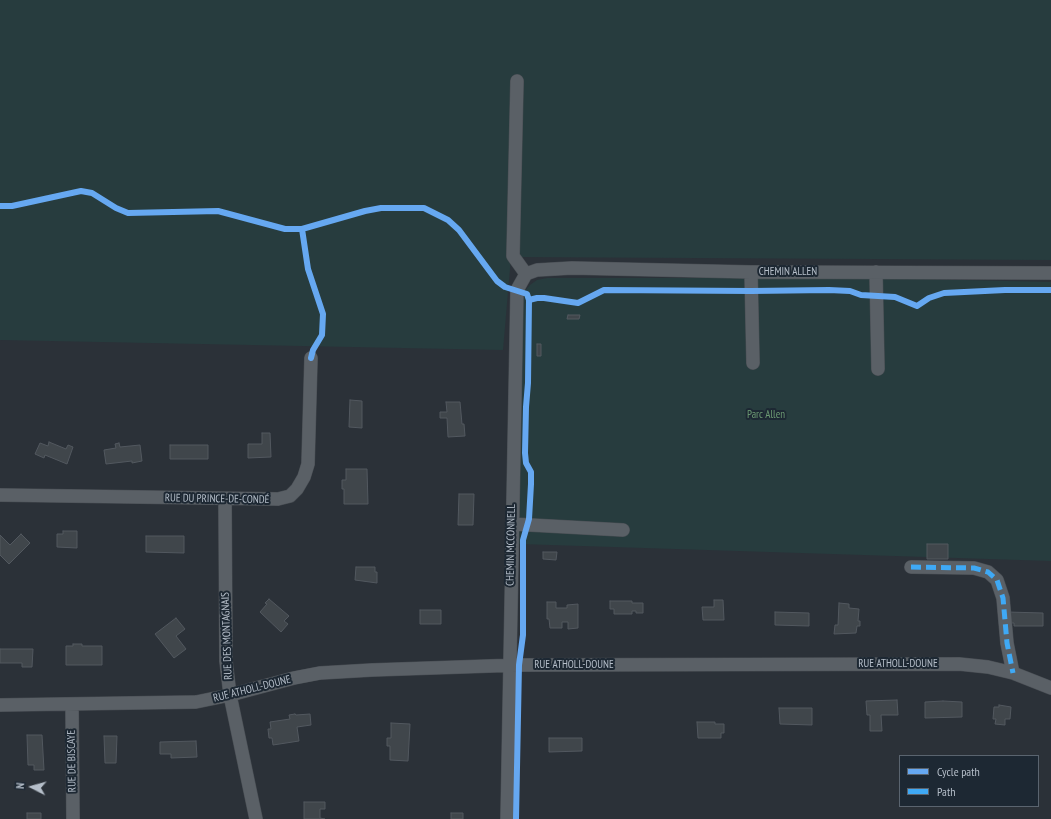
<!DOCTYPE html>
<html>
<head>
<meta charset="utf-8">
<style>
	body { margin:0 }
	#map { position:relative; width:1051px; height:819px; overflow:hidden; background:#2b3138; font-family:"PT Sans Narrow",sans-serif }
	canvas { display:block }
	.legend { position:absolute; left:899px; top:755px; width:140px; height:52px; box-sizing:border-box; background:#1d2833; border:1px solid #5a646f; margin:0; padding:5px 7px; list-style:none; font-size:12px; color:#b5bec9 }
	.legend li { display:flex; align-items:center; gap:8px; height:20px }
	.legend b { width:20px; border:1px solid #5a646f }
	.north { position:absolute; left:12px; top:767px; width:40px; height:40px; -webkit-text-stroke:3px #1d2833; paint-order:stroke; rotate:276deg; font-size:11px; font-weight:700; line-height:16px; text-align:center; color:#b5bec9 }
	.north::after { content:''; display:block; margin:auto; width:14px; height:18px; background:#b5bec9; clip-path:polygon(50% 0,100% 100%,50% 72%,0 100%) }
</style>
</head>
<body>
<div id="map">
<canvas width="1051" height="819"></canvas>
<ul class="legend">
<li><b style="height:5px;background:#66a8f1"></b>Cycle path</li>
<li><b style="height:5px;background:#3fa9f5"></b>Path</li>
</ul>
<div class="north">N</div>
</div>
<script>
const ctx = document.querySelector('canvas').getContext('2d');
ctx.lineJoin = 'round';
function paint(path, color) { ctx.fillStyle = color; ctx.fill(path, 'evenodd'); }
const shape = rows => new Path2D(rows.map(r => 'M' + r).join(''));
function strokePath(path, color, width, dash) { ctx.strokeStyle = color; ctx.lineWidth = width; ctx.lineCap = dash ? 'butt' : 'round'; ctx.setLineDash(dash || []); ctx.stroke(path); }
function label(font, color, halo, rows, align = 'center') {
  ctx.font = font + ' "PT Sans Narrow",sans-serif'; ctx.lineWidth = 4; ctx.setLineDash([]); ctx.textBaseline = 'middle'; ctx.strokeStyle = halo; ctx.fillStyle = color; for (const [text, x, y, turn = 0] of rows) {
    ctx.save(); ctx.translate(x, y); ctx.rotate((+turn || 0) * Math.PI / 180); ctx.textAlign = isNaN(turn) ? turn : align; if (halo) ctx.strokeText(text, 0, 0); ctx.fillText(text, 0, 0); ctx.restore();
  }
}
const green = shape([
	[0,0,1051,0,1051,260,511,257,503,350,0,340],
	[547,278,880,278,1051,282,1051,561,519,544,522,301,524,292,530,285,537,280]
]);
const building = shape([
	[568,315,580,315,579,319,567,319,568,315],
	[537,344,541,344,541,356,537,356,537,344],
	[350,400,362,401,362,428,349,427,350,400],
	[446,402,460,402,462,424,464,424,465,436,448,437,447,418,440,418,440,412,447,412,446,402],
	[262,433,270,433,271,457,248,458,248,444,262,444,262,433],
	[49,442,66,449,68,445,73,447,67,464,45,455,44,458,35,454,40,443,48,446,49,442],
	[119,443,120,447,140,445,142,461,132,463,132,461,106,464,104,450,116,448,115,444,119,443],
	[170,445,208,445,208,459,170,459,170,445],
	[346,469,367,469,368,504,344,504,344,489,342,489,342,480,346,480,346,469],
	[459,494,474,494,473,525,458,525,459,494],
	[63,531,77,531,77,548,57,547,57,534,63,534,63,531],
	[21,534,30,543,9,564,0,555,0,535,10,545,21,534],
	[146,536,184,536,184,553,146,552,146,536],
	[927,544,948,544,948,559,927,559,927,544],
	[543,552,557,552,556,560,543,559,543,552],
	[356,567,375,567,375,572,377,572,377,583,355,580,356,567],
	[269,599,289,616,284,621,288,624,281,632,260,612,267,604,265,603,269,599],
	[714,600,723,600,724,620,703,620,702,607,714,607,714,600],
	[610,601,632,601,632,603,643,603,643,613,636,613,636,611,632,611,632,614,614,614,614,609,610,609,610,601],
	[547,602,556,602,556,608,567,608,567,605,578,604,578,628,568,629,568,622,562,622,562,628,550,628,549,619,547,619,547,602],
	[839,603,849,604,849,608,859,609,858,621,860,621,860,626,857,626,856,633,834,634,835,625,838,625,839,603],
	[420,610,441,610,441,624,420,624,420,610],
	[775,612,809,613,809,626,775,625,775,612],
	[1007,612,1043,613,1043,626,1014,626,1014,623,1007,623,1007,612],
	[176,618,185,629,176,636,186,649,174,658,155,634,176,618],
	[73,644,82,644,82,646,102,646,102,665,66,665,66,646,73,646,73,644],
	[0,649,33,649,32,667,22,667,22,663,0,663,0,649],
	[897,700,898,715,881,715,882,731,870,731,870,715,867,715,866,701,897,700],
	[943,701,962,702,962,717,925,718,925,702,943,701],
	[999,705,1011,707,1010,719,1005,719,1005,725,995,724,996,719,993,719,994,707,999,707,999,705],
	[779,708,812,708,812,725,780,724,779,708],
	[295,714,296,715,310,714,311,725,297,727,299,741,273,745,272,738,269,738,268,729,271,729,270,722,290,719,289,715,295,714],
	[697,722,715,722,715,724,724,724,724,733,721,733,721,738,698,738,697,722],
	[391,723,410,724,408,761,390,760,390,746,387,746,387,738,391,738,391,723],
	[27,735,42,735,44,770,34,770,34,765,28,765,27,735],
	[104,736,117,736,116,763,105,763,104,736],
	[549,738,582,738,582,751,549,752,549,738],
	[196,741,197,757,171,758,171,754,160,754,160,742,196,741],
	[304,802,325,802,325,809,320,809,320,818,325,819,304,819,304,802],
	[27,813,41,813,41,819,27,819,27,813],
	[451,813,463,813,463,819,451,819,451,813]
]);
const minor = shape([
	[517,81,513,256,526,274],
	[751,272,753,363],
	[876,272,878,369],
	[526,274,537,270,572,268,751,272,1051,273],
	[0,495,278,499,290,496,297,489,304,477,308,464,311,358],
	[225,499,226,661,230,695,256,819],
	[512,524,623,530],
	[911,567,974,568,988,572,997,580,1003,598,1007,643,1013,673],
	[72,704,73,819],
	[0,705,196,702,230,695,294,678,320,673,372,670,519,665,959,664,988,667,1013,673,1051,688],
	[507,819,517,290,526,274]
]);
const quiet = shape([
	[911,567,974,568,988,572,997,580,1003,598,1007,643,1013,673]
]);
const cycleway = shape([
	[0,206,12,206,81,191,92,193,116,208,128,213,218,211,285,229,302,229,365,211,381,208,424,208,448,220,459,230,497,281,505,287,527,294,529,300,528,383,526,407,525,453,526,463,531,472,531,484,529,519,523,540,523,635,519,665,516,819],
	[302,229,308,269,323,314,322,335,313,350,311,358],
	[529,300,537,298,544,298,578,303,604,290,751,291,829,290,850,291,861,295,895,297,917,306,929,298,944,293,1005,290,1051,290]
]);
const streetNames = [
	["CHEMIN ALLEN",788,272],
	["RUE DU PRINCE-DE-CONDÉ",217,499,1],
	["CHEMIN MCCONNELL",511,545,-89],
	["RUE DES MONTAGNAIS",227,636,-92],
	["RUE ATHOLL-DOUNE",898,664],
	["RUE ATHOLL-DOUNE",574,665],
	["RUE ATHOLL-DOUNE",252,689,-14],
	["RUE DE BISCAYE",72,761,-91]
];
const parkNames = [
	["Parc Allen",766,415]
];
paint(green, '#273c3e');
paint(building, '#40464b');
strokePath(building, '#52585f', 1);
strokePath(minor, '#484d53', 14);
strokePath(minor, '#5a6066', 13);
strokePath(quiet, '#3fa9f5', 5, [10, 5]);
strokePath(cycleway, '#66a8f1', 6);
label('11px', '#b5bec9', '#1d2833', streetNames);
label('11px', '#6c9a73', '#1d2833', parkNames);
</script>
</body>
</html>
